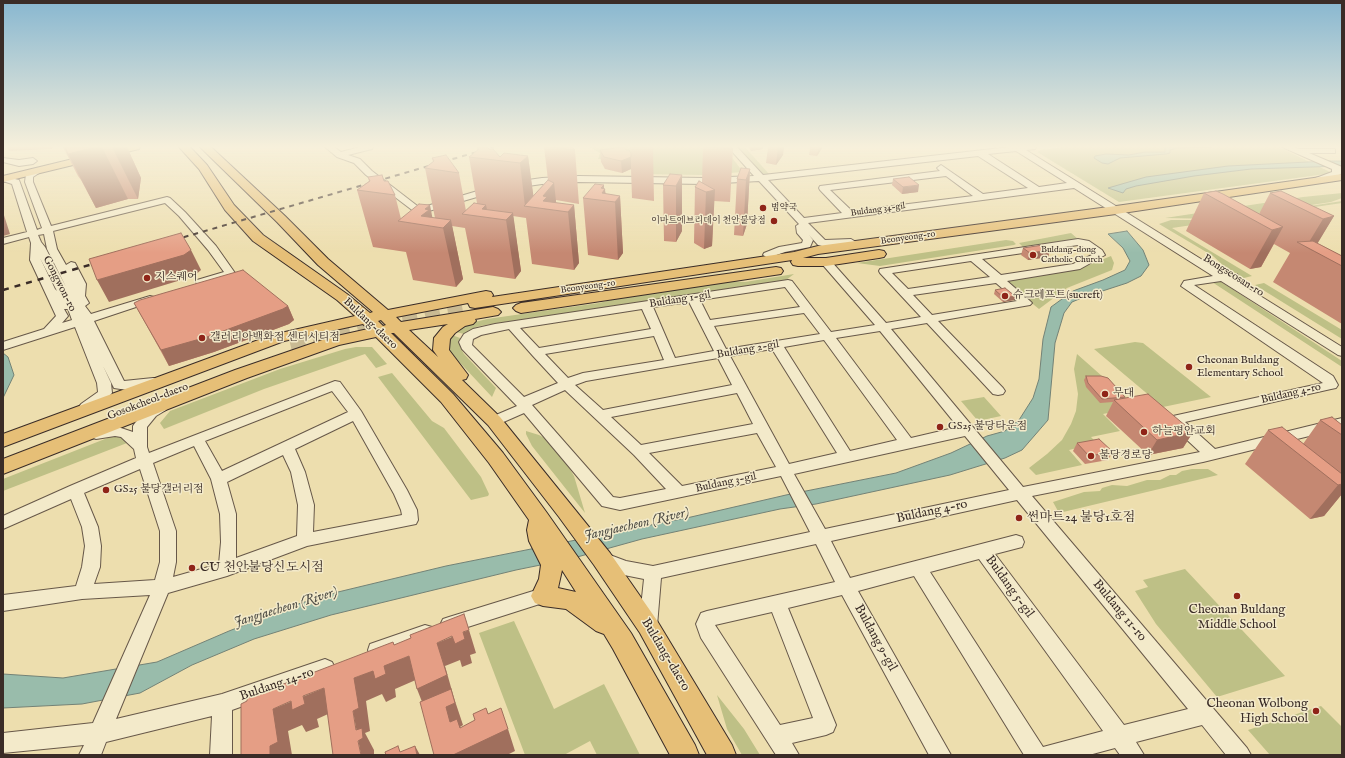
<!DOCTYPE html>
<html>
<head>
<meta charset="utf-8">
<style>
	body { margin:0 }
	#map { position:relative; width:1345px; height:758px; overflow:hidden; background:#eddeae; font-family:"IM FELL English",serif }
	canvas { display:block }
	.frame { position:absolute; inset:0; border:4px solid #3a2c27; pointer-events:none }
</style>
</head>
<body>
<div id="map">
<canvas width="1345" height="758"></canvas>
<div class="frame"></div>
</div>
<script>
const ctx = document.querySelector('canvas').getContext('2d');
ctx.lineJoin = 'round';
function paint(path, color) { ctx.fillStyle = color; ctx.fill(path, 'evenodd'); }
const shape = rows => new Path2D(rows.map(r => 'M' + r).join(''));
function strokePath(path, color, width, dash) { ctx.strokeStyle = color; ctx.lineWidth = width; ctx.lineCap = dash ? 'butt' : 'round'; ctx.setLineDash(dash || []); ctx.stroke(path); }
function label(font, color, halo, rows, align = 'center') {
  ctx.font = font + ' "IM FELL English","Noto Serif KR",serif'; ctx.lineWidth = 3; ctx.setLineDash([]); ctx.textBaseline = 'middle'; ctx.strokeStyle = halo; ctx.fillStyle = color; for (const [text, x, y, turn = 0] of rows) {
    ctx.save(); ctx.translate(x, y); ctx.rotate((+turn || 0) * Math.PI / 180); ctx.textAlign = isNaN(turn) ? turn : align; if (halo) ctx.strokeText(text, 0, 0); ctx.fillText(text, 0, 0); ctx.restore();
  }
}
const green = shape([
	[589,147,724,147,743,172,702,175,637,174,630,158,598,159,600,153],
	[735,147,745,147,769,174,761,175],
	[1063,147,1279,147,1330,172,1326,174,1119,202,1037,152,1041,150],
	[1342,193,1342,198,1331,202,1219,219,1165,218,1303,197],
	[1342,201,1342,203,1172,228,1252,276,1244,278,1225,267,1213,256,1159,224,1171,220,1220,220],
	[1071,233,1078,239,1023,247,1019,243],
	[1006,240,1013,241,1016,244,1014,245,880,266,857,263],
	[1111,256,1114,263,1112,270,1067,288,1039,309,1007,283,1009,279,1079,269],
	[794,274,786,280,780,281,485,325,476,327,464,334,456,332,467,324,487,319,599,303,619,298,725,281,745,282],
	[1220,281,1342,361,1342,367,1212,282],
	[1264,283,1342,330,1342,339,1255,285],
	[452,335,460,338,460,347,464,354,496,388,492,397,449,351,447,346],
	[1135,342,1143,343,1211,397,1163,407,1094,349],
	[356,347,372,347,387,364,376,368,365,354,264,389,164,429,160,423,170,411,280,369,345,349],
	[1077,354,1137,407,1103,414,1120,431,1091,437,1097,443,1069,450,1082,465,1036,475,1029,468,1047,454,1062,440,1071,424,1076,411,1078,394,1074,369],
	[392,373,432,421,444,428,481,477,489,494,488,496,471,500,378,377],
	[984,397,1001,416,978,421,961,401],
	[526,431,539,435,550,441,557,447,574,476,585,513,532,446,526,434],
	[116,436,125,438,127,443,3,491,3,479,110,437],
	[1192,469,1208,469,1218,475,1059,513,1053,502,1084,492,1100,491,1102,488,1112,485,1127,486,1147,480,1160,480,1170,475,1176,475,1182,471],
	[1185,569,1285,676,1217,697,1156,624,1135,591,1148,587,1143,580],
	[514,621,554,709,604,684,640,755,597,755,590,741,564,755,525,755,479,633],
	[717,695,744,729,760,755,742,755,727,729],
	[1321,706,1342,727,1342,755,1270,755,1248,730]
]);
const water = shape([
	[1165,147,1212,147,1177,148,1170,150,1170,153,1166,154,1120,158,1108,164,1102,163,1094,158,1095,156,1106,154,1129,155,1145,152,1165,152,1165,147],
	[1328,161,1342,161,1342,166,1251,169,1194,176,1136,186,1126,189,1123,193,1108,188,1146,177,1228,166,1328,161],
	[1127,231,1143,250,1149,265,1141,276,1127,283,1084,297,1072,302,1064,313,1055,343,1048,420,1022,450,1005,458,950,475,816,504,780,509,642,539,570,559,516,570,331,615,254,639,192,665,140,693,82,704,3,708,3,674,63,678,157,662,229,631,298,604,338,592,446,566,691,517,786,495,896,473,951,453,987,436,1005,431,1019,420,1033,398,1039,379,1043,339,1051,307,1073,291,1103,280,1125,270,1130,261,1123,248,1108,234,1127,231],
	[3,353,8,357,14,375,3,398,3,353]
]);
const majorTunnel = shape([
	[290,343,395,318,475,304]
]);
const minor = shape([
	[325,147,334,147,341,152,360,147,373,147,372,149,348,155,360,159,372,171,420,208,491,187,495,190,494,192,422,213,416,213,366,175,354,163,337,157,325,147],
	[728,147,737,147,763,175,1010,147,1036,147,1035,149,1026,150,1225,274,1237,274,1238,276,1233,279,1342,347,1342,356,1338,355,1221,281,1194,285,1333,376,1338,385,1336,388,1331,389,1185,422,1215,449,1342,418,1342,428,1203,462,1032,496,1247,748,1251,755,1226,755,1202,725,1136,742,1144,755,1120,755,1115,748,1089,755,1024,755,914,576,858,591,951,755,929,755,842,595,788,608,836,725,833,732,826,735,792,743,799,755,776,755,701,638,696,624,701,613,707,611,835,582,816,544,661,578,657,626,654,632,648,634,642,632,639,626,644,579,624,575,596,564,594,559,596,554,602,552,626,561,653,566,810,532,781,476,620,510,602,506,524,413,499,424,494,426,489,424,487,421,489,418,517,406,462,349,459,342,464,334,473,329,495,324,788,280,792,281,831,332,875,325,822,264,821,262,822,260,830,260,886,323,921,317,880,273,879,271,880,269,1078,239,1089,241,1102,250,1105,255,1080,269,1007,281,1030,301,1032,303,1030,305,938,321,1003,388,1005,391,1003,394,998,395,993,394,927,323,891,329,1023,487,1200,452,1171,425,1169,422,1173,416,1323,383,1181,286,1184,281,1213,276,1074,188,808,223,825,240,851,239,856,242,851,245,829,247,822,246,818,245,809,235,813,240,810,247,785,252,768,258,763,255,764,253,779,247,802,243,803,240,797,233,796,226,799,224,759,181,704,184,579,182,542,184,514,188,510,185,514,182,542,178,579,176,704,178,754,176,728,147],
	[1016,151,1067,183,1039,187,988,154,1016,151],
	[978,156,1028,188,983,194,941,165,937,168,940,171,820,186,819,188,820,190,842,213,804,218,768,180,978,156],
	[946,176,973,196,852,211,830,190,946,176],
	[1078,245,1082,246,1094,254,1073,264,1001,275,982,259,1078,245],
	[971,261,990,277,908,289,892,273,971,261],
	[996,283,1017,301,932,315,913,295,996,283],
	[785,287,800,307,710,320,700,300,785,287],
	[689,302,714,351,675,358,653,307,689,302],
	[642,309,651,329,539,348,520,328,642,309],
	[804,313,820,334,726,349,714,326,804,313],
	[509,329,533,356,558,383,524,397,472,345,473,339,481,335,509,329],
	[880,331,958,427,911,438,836,338,880,331],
	[654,336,664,360,583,373,568,378,545,354,654,336],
	[824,340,897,440,850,451,784,347,824,340],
	[772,349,837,453,789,464,730,356,772,349],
	[718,358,732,385,603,410,575,385,586,381,718,358],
	[565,390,634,455,666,489,620,498,613,497,532,405,565,390],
	[737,393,753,424,641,445,611,417,737,393],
	[757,433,776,467,682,486,649,453,757,433],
	[965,436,1009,490,825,529,794,474,965,436],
	[1017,500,1188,709,1124,725,995,554,1022,547,1024,542,1022,537,1016,535,850,578,831,541,1017,500],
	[979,559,1103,731,1043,747,930,572,979,559],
	[772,612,813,718,780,725,715,625,772,612],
	[1282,147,1293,147,1299,149,1335,149,1335,153,1309,153,1342,167,1342,173,1338,176,1329,178,1319,183,1313,183,1312,181,1313,179,1332,172,1332,169,1282,147],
	[3,158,19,160,33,158,37,161,33,164,19,166,3,162,3,158],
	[38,168,42,171,33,177,33,182,51,226,167,197,170,198,185,212,216,246,235,273,234,275,205,284,197,284,196,282,197,280,224,272,208,250,179,216,165,203,53,231,57,249,66,265,71,262,75,263,86,284,85,296,89,303,85,306,91,314,150,296,154,297,156,299,154,301,94,321,124,381,153,378,158,379,160,382,158,385,153,386,127,390,114,388,103,366,111,383,112,393,104,402,86,411,81,410,79,407,81,404,98,392,97,383,75,327,3,350,3,342,44,329,56,316,30,260,31,243,29,237,3,244,3,238,27,232,12,184,3,181,3,176,19,180,37,230,42,228,25,182,26,174,38,168],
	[44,234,47,249,66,287,45,247,41,242,38,235,44,234],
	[40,258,57,291,55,289,40,258],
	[64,309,68,309,72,320,62,323,68,316,64,309],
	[335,381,340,382,361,411,407,490,417,510,418,520,416,524,307,546,227,576,168,593,116,719,222,694,325,659,332,662,335,668,332,674,232,710,232,755,210,755,212,716,106,742,101,755,79,755,84,745,3,753,3,733,93,723,150,595,82,599,3,611,3,595,76,586,82,567,85,546,82,527,71,499,3,529,3,516,70,486,136,458,134,449,121,437,115,436,96,439,91,437,89,434,91,431,115,426,133,432,133,426,135,423,146,410,156,404,161,403,166,404,168,407,166,410,156,416,147,427,147,447,149,453,335,381],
	[332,391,348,412,222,471,205,441,332,391],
	[353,421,394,494,401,510,402,515,313,532,314,505,305,472,295,449,353,421],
	[194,446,211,479,220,514,221,542,219,564,173,577,176,562,176,531,153,463,194,446],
	[283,455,291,472,298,505,297,536,236,558,236,514,227,482,283,455],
	[140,469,160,531,160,562,155,580,94,584,100,567,101,546,98,527,84,493,140,469],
	[543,588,549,591,552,596,549,601,449,633,443,631,440,625,443,619,449,617,543,588],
	[425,625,432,627,434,633,432,639,377,659,370,656,368,650,370,644,425,625]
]);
const major = shape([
	[122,147,140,147,139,149,3,182,3,176,122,147],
	[179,147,190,147,207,165,234,205,263,235,347,294,370,313,373,312,318,265,277,222,200,147,211,147,285,216,328,259,388,310,486,291,491,292,493,295,492,297,794,252,818,246,1116,206,1342,174,1342,180,1116,214,818,254,803,258,826,258,879,250,884,251,886,254,884,257,879,258,826,266,798,266,793,265,791,262,792,260,475,308,470,307,468,303,396,317,401,322,493,307,498,309,501,312,498,315,475,319,476,321,473,324,465,326,455,333,450,339,449,350,468,375,466,379,462,380,500,417,610,553,656,619,732,745,736,755,707,755,640,633,594,565,559,517,488,425,394,333,391,333,453,394,503,453,547,513,631,633,695,745,699,755,670,755,613,649,604,634,596,631,566,609,543,606,535,603,531,596,539,579,541,565,529,541,527,530,529,520,489,463,441,402,376,337,339,345,247,378,3,474,3,459,235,370,328,338,368,329,363,324,284,341,3,447,3,434,272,335,355,316,337,300,253,241,225,210,199,169,179,147],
	[381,320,386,325,383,326,378,321,381,320],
	[448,324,443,327,434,338,433,350,438,357,409,330,448,324],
	[562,570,576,592,558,588,562,570],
	[776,267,781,268,783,271,781,274,521,313,516,311,513,308,516,305,521,303,776,267]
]);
const railFar1 = shape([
	[174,240,494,147]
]);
const rail = shape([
	[3,290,103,261]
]);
const wall = shape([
	[7,147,54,147,51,149,9,151],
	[63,147,127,147,141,178,138,199,128,199,96,208,81,180,78,176],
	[477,147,489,149,500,157,528,156,533,196,548,180,544,147,572,147,575,150,579,204,556,200,556,203,574,205,579,263,574,270,532,264,526,218,513,216,521,271,515,279,474,273,465,228,452,226,463,279,456,287,413,280,406,252,373,247,357,190,369,181,368,177,384,181,395,195,401,219,435,218,425,168,433,162,432,158,459,173,466,211,477,203,469,157,477,151],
	[630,147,653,147,653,148,654,201,632,198,631,169,622,173,605,169,601,162,600,150,626,150,631,153],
	[703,147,730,147,733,149,730,202,714,201,712,246,704,249,694,243,695,187,702,182],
	[748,147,763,147,763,149,751,151],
	[768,147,784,147,783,155,776,165,766,163],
	[810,147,822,147,822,148,817,156,809,155],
	[750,169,747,224,743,236,734,235,737,179],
	[682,175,682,231,676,242,664,241,663,185],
	[893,179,918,192,902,194,892,185],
	[604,185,604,189,606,194,620,196,623,253,618,260,588,255,583,198],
	[1204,193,1259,214,1270,193,1334,216,1317,243,1342,256,1342,324,1273,282,1290,253,1274,244,1261,267,1250,269,1186,231],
	[1023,248,1050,250,1048,257,1028,260,1021,255],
	[995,290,1015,296,1014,300,1003,302,994,294],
	[134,303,288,306,294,320,289,324,214,352,169,366],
	[1086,376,1125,397,1124,399,1193,432,1183,448,1148,455,1106,416,1113,402,1100,403,1086,387,1084,380],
	[1320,420,1342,425,1342,494,1324,516,1310,519,1245,464,1268,430,1303,444],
	[1077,443,1113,452,1108,460,1085,464,1073,451]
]);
const shadedWall = shape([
	[50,147,54,147,51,149],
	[96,147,102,147,128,199,96,208,68,154],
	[112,147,127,147,141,178,138,199],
	[751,147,763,147,763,149,751,151],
	[778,147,784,147,783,155,776,165],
	[819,147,822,147,822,148,817,156],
	[528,156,535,207,525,206,520,163],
	[631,157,631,169,622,173,621,161],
	[750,169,747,224,743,236,746,180],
	[682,175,682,231,676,242,676,186],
	[554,183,557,210,544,209,543,196],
	[604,185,604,190,605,189,606,201,602,200,601,188],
	[919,185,918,192,902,194,903,187],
	[715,190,712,246,704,249,706,192],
	[620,196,623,253,618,260,615,202],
	[430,205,434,226,421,216,425,209],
	[486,205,489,218,482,209],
	[574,205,579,263,574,270,568,212],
	[3,212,10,234,3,236],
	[513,213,521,271,515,279,506,220],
	[1334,216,1313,251,1306,247,1323,219],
	[451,220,463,279,456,287,443,228],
	[1283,227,1261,267,1250,269,1272,230],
	[191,250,201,270,194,276,109,302,97,280],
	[1050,250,1048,257,1028,260,1030,253],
	[1015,296,1014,300,1003,302,1004,298],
	[288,306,294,320,289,324,214,352,169,366,161,350],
	[1193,432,1183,448,1148,455,1157,440],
	[1342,484,1342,494,1324,516,1310,519,1338,485],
	[469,630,476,653,470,655,472,663,462,667,460,660,445,666,454,698,463,725,460,727,466,741,508,729,515,751,507,755,453,755,426,712,417,689,437,643],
	[393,642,401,659,409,656,418,679,395,689,396,697,386,702,382,694,366,701,370,731,365,733,374,750,374,755,361,755,353,711,354,678,384,666,394,645],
	[324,688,337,710,317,719,319,727,306,732,302,725,288,731,292,755,270,755,270,746,273,709],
	[415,746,420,755,417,755]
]);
const building = shape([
	[65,147,96,147,68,154,65,147],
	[477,147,487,147,489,149,493,149,500,157,504,153,528,156,520,163,469,157,479,149,477,147],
	[551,147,572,147,575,150,551,147],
	[624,147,626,150,629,150,631,153,631,157,621,161,604,157,600,150,624,147],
	[709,147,730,147,733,149,709,147],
	[446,155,459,173,425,168,434,161,432,158,446,155],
	[741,168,750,169,746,180,737,179,741,168],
	[670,174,682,175,676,186,663,185,670,174],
	[382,175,384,181,388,181,395,195,357,190,370,181,368,177,382,175],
	[909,177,919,185,903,187,893,179,909,177],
	[548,180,554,183,543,196,547,197,543,201,574,205,568,212,524,206,548,180],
	[699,181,715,190,706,192,695,187,699,181],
	[595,184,604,185,601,188,605,189,602,193,620,196,615,202,583,198,595,184],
	[1216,191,1223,194,1283,227,1272,230,1204,193,1216,191],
	[1281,191,1334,216,1323,219,1270,193,1281,191],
	[474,203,486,205,482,209,513,213,506,220,462,214,474,203],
	[419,204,430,205,425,209,429,210,421,216,451,220,443,228,398,221,419,204],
	[181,233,191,250,184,255,97,280,89,259,181,233],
	[1313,241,1342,256,1342,266,1297,242,1313,241],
	[1043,245,1050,250,1030,253,1023,248,1043,245],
	[243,270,288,306,283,309,207,337,161,350,134,303,140,300,243,270],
	[1005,288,1015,296,1004,298,995,290,1005,288],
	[1086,376,1101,376,1108,378,1125,397,1102,399,1088,383,1086,376],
	[1148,394,1193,432,1157,440,1114,400,1148,394],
	[1332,417,1342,425,1342,435,1320,420,1332,417],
	[1282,427,1342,474,1342,484,1338,485,1268,430,1282,427],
	[1099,439,1113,452,1089,456,1077,443,1099,439],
	[464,614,469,630,463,632,465,639,455,644,452,636,437,643,447,675,417,689,409,656,384,666,386,674,375,679,373,671,354,678,359,708,353,711,356,730,362,728,363,738,358,741,361,755,333,755,324,688,303,696,305,704,292,710,291,701,273,709,278,742,270,746,270,755,241,755,241,704,247,701,247,698,393,642,394,645,411,638,410,635,464,614],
	[451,689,455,703,446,707,450,722,457,719,460,728,475,720,473,714,486,708,488,714,501,708,508,729,453,755,434,755,420,702,451,689],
	[398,746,400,752,415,746,417,755,386,755,385,752,398,746]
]);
const markers = [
	[763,208,4,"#8f2418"],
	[774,221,4,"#8f2418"],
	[1033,255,4,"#8f2418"],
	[147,278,4,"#8f2418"],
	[1005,296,4,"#8f2418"],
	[202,338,4,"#8f2418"],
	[1189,367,4,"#8f2418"],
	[1105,394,4,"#8f2418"],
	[940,427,4,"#8f2418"],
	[1144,432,4,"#8f2418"],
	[1091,456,4,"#8f2418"],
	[106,490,4,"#8f2418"],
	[1019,518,4,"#8f2418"],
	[192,568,4,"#8f2418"],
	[1237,596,4,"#8f2418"],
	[1316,711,4,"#8f2418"]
];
const farPoinames = [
	["범약국",771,208],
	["이마트에브리데이 천안불당점",766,221,"right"],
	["Buldang-dong",1041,250],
	["Catholic Church",1041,260]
];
const farStreetnames = [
	["Buldang 34-gil",878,210,-8],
	["Beonyeong-ro",908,238,-8],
	["Beonyeong-ro",588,287,-8]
];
const streetNames = [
	["Bongseosan-ro",1233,276,32],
	["Gongwon-ro",59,284,63],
	["Buldang 1-gil",680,300,-9],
	["Buldang-daero",370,324,43],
	["Buldang 2-gil",748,350,-10],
	["Buldang 4-ro",1291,394,-13],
	["Gosokcheol-daero",148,402,-21],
	["Buldang 3-gil",726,483,-12]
];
const poiNames = [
	["지스퀘어",155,278],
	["슈크레프트(sucreft)",1013,296],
	["갤러리아백화점 센터시티점",210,338],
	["Cheonan Buldang",1197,361],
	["Elementary School",1197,374],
	["무대",1113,394],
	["GS25 불당타운점",948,427],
	["하늘평안교회",1152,432],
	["불당경로당",1099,456],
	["GS25 불당갤러리점",114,490]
];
const nearStreetnames = [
	["Buldang 4-ro",932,512,-12],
	["Buldang 5-gil",1009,587,54],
	["Buldang 11-ro",1119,611,50],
	["Buldang 9-gil",875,638,61],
	["Buldang-daero",665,655,59],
	["Buldang 14-ro",277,685,-19]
];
const nearPoinames = [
	["썬마트24 불당1호점",1027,518],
	["CU 천안불당신도시점",200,568],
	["Cheonan Buldang",1237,610,"center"],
	["Middle School",1237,625,"center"],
	["Cheonan Wolbong",1308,704,"right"],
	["High School",1308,719,"right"]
];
const nearWaternames = [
	["Jangjaecheon (River)",637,525,-13],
	["Jangjaecheon (River)",286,608,-17]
];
paint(green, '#bec086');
paint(water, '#99bcab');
strokePath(water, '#738276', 1);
strokePath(majorTunnel, '#c9ba93', 15, [15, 8]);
strokePath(minor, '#675849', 2);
strokePath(major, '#3a2c27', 2);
paint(minor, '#f3eaca');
paint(major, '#e6bf77');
strokePath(railFar1, '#3a2c27', 2, [5, 5]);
strokePath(rail, '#3a2c27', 2.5, [6, 6]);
paint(wall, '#c58872');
paint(shadedWall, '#a06f5d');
paint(building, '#e59e85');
strokePath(building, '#a06f5d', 1);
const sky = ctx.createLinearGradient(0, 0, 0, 253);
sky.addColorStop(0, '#88b7d0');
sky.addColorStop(0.58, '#f7f0db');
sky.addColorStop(1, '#f7f0db00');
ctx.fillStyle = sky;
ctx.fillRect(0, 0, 1345, 253);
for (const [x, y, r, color] of markers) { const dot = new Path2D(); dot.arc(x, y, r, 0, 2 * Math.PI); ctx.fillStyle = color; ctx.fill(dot); strokePath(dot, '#f3eaca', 1.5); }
label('9px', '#3a2c27', '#f3eaca', farPoinames, 'left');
label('9px', '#3a2c27', '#f3eaca', farStreetnames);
label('11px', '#3a2c27', '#f3eaca', streetNames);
label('11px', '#3a2c27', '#f3eaca', poiNames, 'left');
label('13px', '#3a2c27', '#f3eaca', nearStreetnames);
label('13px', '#3a2c27', '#f3eaca', nearPoinames, 'left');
label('italic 14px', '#525048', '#f3eaca', nearWaternames);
</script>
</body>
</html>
